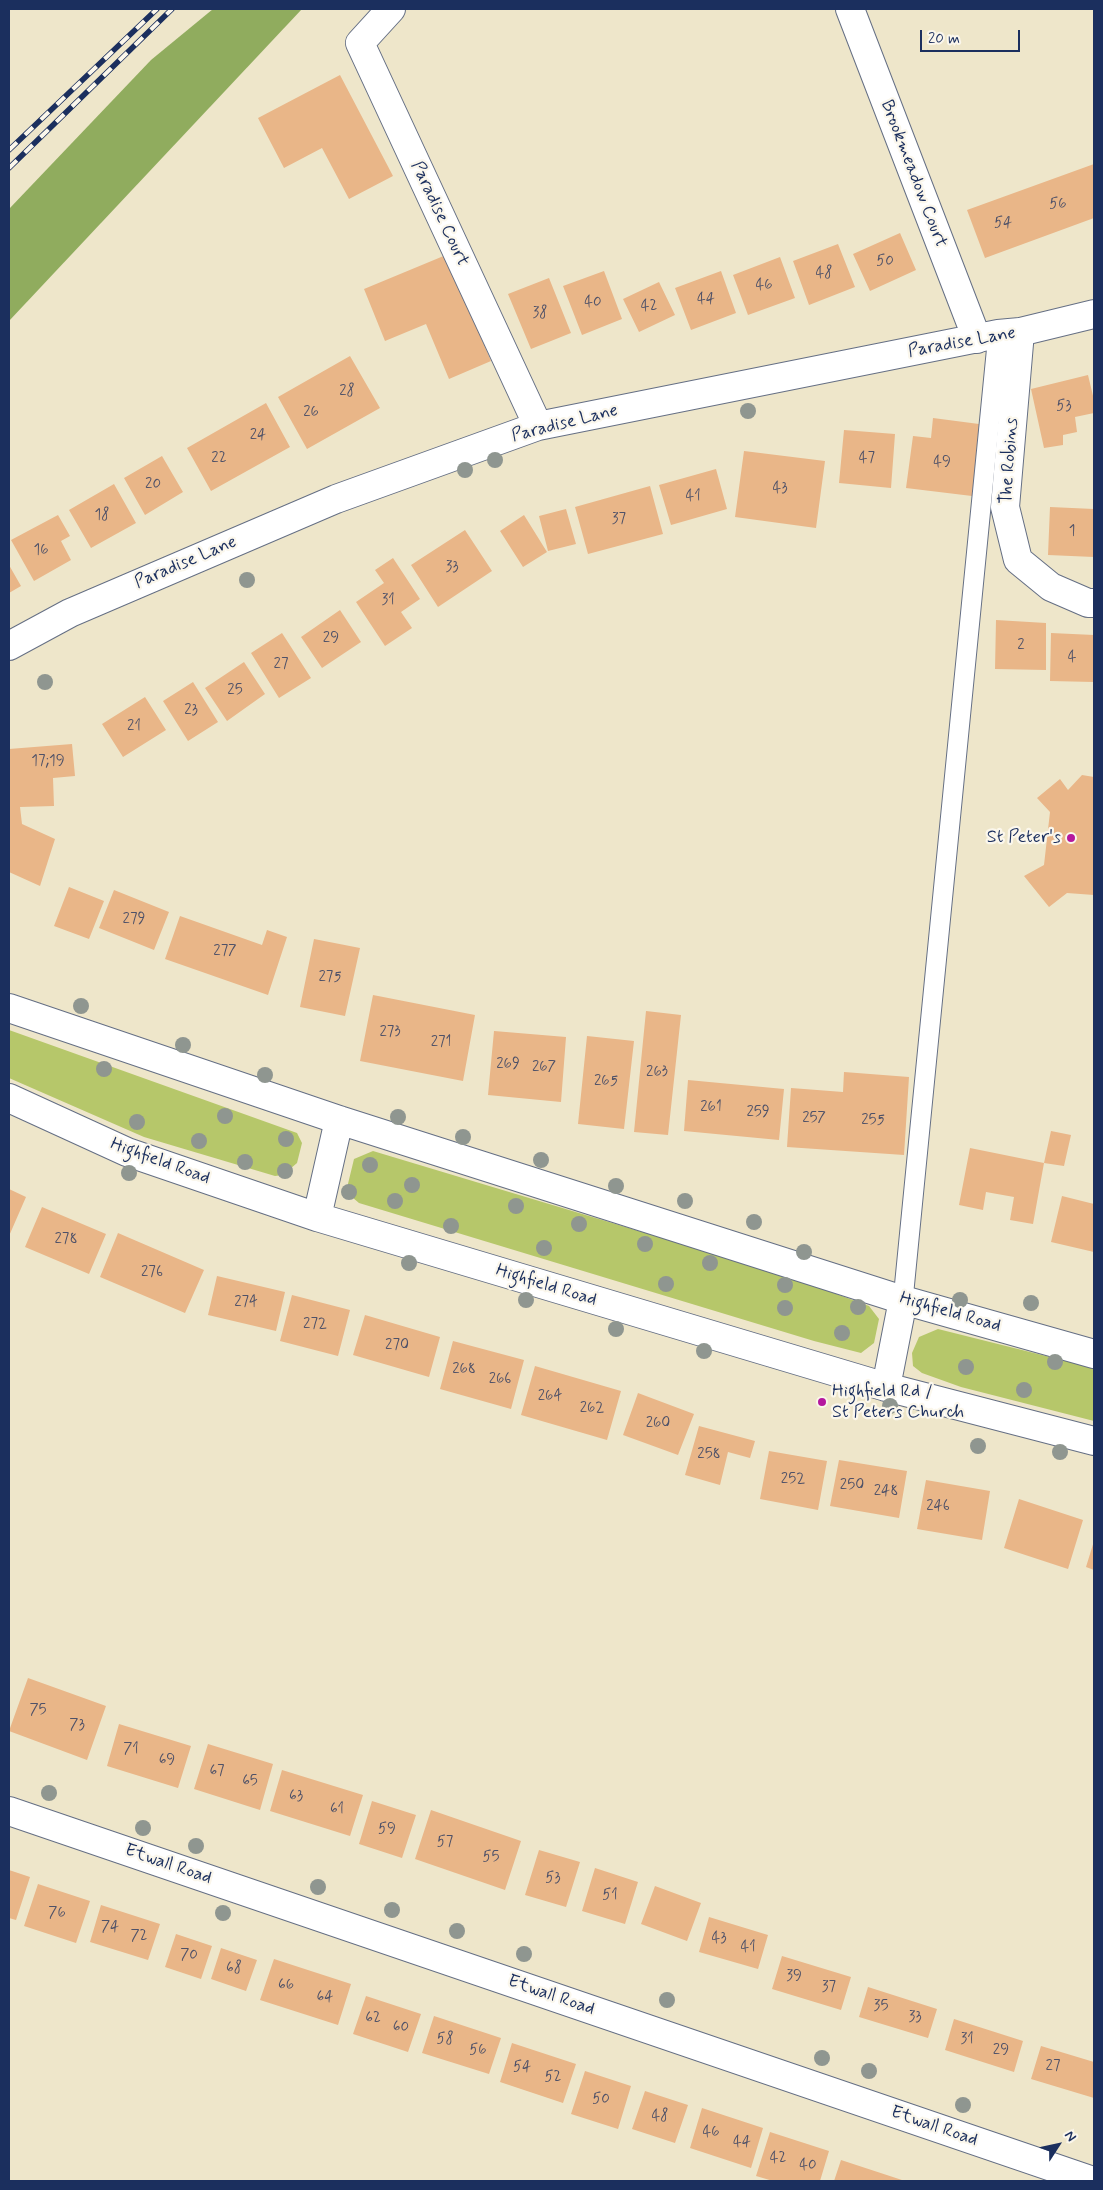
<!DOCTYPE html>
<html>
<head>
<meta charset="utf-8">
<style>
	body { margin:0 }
	#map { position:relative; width:1103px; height:2190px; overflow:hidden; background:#eee6ca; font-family:Mynerve,sans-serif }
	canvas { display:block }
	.frame { position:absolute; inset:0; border:10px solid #1b2f5e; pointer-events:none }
	.north { position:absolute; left:1033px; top:2120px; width:50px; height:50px; -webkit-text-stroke:4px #fbf7ec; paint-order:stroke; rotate:55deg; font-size:14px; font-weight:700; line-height:20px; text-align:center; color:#1b2f5e }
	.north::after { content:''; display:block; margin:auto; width:18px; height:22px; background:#1b2f5e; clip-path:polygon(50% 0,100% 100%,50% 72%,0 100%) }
	.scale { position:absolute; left:920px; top:30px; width:100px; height:22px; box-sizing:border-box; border:2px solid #1b2f5e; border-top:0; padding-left:6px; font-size:15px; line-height:18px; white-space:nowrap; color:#1b2f5e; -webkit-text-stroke:4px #fbf7ec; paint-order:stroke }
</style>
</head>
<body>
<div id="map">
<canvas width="1103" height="2190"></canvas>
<div class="frame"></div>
<div class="north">N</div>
<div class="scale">20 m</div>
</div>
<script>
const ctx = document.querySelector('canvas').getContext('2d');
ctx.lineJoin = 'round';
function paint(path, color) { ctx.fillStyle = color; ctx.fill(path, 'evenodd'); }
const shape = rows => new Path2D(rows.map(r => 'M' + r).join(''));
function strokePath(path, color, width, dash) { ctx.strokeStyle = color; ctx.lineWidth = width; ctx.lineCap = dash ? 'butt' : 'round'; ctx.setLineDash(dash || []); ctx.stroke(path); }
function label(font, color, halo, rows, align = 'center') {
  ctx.font = font + ' Mynerve,sans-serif'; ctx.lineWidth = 4.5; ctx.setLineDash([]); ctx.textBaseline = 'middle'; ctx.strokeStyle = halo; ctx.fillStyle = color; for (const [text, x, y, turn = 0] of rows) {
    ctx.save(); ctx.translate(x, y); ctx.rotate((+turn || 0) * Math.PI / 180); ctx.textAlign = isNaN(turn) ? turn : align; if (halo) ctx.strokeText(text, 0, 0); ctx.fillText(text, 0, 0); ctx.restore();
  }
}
const green = shape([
	[9,1030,297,1133,302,1143,297,1163,283,1175,275,1176,144,1137,9,1078],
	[373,1151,785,1275,869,1306,879,1319,874,1343,861,1353,814,1341,359,1203,346,1192,354,1159],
	[938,1329,1094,1368,1094,1421,961,1387,922,1373,913,1366,912,1353,919,1337]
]);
const forest = shape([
	[213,9,302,9,9,321,9,209,151,60]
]);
const building = shape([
	[340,75,393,176,349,199,322,148,284,168,258,118],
	[1094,164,1094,218,985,258,967,210],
	[900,233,916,270,870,291,853,254],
	[838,244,855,287,809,305,793,261],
	[446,255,491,361,449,379,426,324,385,341,364,289],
	[780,257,795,298,748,315,733,275],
	[604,271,622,319,582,335,563,286],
	[721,271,736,313,691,330,675,288],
	[549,278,571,333,531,349,508,294],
	[659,282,675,315,639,332,623,299],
	[350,356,380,408,307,449,278,397],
	[1088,375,1094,400,1094,413,1075,417,1077,432,1063,435,1063,445,1044,448,1031,389],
	[266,403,290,447,211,491,187,448],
	[933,418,979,424,972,496,906,488,913,436,931,438],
	[844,430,895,434,891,488,839,483],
	[744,451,825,461,816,528,735,517],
	[162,456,183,492,145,515,124,478],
	[716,469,727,509,671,525,659,485],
	[114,484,136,523,91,548,69,510],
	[650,486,663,534,588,554,575,507],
	[1050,507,1094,509,1094,557,1048,555],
	[566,509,576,544,548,551,539,516],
	[58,515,70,536,61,541,71,560,34,581,11,540],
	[524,515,547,552,523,567,500,531],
	[465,530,492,571,438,607,411,565],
	[393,558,420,599,401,612,412,628,385,646,356,602,384,583,375,570],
	[9,565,21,586,9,593],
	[340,610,361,642,322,668,301,637],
	[996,620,1046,623,1046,670,995,669],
	[282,633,311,678,279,698,251,653],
	[1051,633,1094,635,1094,682,1050,681],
	[244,662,265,694,227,721,205,688],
	[193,682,218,722,188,741,163,701],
	[145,697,166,730,123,757,102,724],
	[72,744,75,776,53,778,54,806,20,807,22,824,55,839,40,886,9,872,9,749],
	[1082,775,1094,777,1094,895,1067,893,1049,907,1024,876,1044,865,1050,812,1037,798,1060,779,1068,790],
	[69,887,104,901,89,939,54,926],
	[114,890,169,912,154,950,99,928],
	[180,916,262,945,267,930,287,937,268,995,165,959],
	[314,939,360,948,345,1016,300,1007],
	[373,995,475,1015,463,1081,360,1061],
	[646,1011,681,1015,668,1135,634,1132],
	[494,1031,566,1037,561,1102,488,1095],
	[587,1036,634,1041,624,1129,578,1124],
	[844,1072,909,1077,904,1155,787,1147,791,1088,843,1092],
	[688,1080,784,1089,779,1140,684,1131],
	[1051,1131,1071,1135,1064,1166,1044,1163],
	[970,1148,1044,1163,1033,1224,1010,1220,1014,1197,986,1192,983,1210,959,1205],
	[9,1189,26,1197,9,1236],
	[1062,1196,1094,1204,1094,1252,1051,1242],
	[42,1207,106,1234,89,1274,25,1247],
	[118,1233,204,1270,185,1313,100,1277],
	[217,1276,285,1292,276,1331,208,1315],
	[292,1295,350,1310,338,1356,280,1341],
	[365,1315,440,1337,429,1377,353,1355],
	[453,1341,524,1360,511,1409,440,1389],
	[535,1366,621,1391,607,1440,521,1415],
	[638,1393,694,1414,678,1455,623,1435],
	[699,1426,755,1441,750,1458,728,1452,720,1485,685,1475],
	[769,1451,827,1461,818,1510,760,1499],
	[839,1460,907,1471,899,1518,830,1506],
	[926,1480,990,1491,982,1540,917,1529],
	[1019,1499,1083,1520,1068,1569,1004,1548],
	[1094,1541,1094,1570,1086,1567],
	[28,1678,106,1706,87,1760,9,1731],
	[119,1724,191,1746,178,1788,107,1766],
	[208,1744,273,1764,260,1810,194,1789],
	[282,1770,363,1795,350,1836,270,1811],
	[372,1801,416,1815,402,1858,359,1844],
	[431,1810,521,1841,505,1890,415,1859],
	[539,1850,580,1862,566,1907,525,1895],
	[595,1868,638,1882,625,1924,582,1911],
	[9,1870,30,1877,16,1920,9,1918],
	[38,1884,90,1901,76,1943,24,1926],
	[655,1886,701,1903,687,1941,641,1924],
	[101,1905,160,1924,148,1960,90,1942],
	[709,1917,768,1935,758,1969,699,1952],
	[176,1934,212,1946,201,1979,165,1967],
	[221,1948,257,1960,246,1991,211,1979],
	[782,1956,851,1977,841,2010,772,1989],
	[274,1959,351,1984,338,2025,260,2000],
	[868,1987,937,2009,928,2038,859,2017],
	[366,1996,421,2014,408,2052,353,2034],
	[434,2016,501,2038,489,2074,422,2053],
	[954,2019,1023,2041,1014,2072,945,2050],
	[512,2043,576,2064,563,2103,500,2082],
	[1041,2046,1094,2062,1094,2098,1031,2079],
	[585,2071,631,2086,618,2129,571,2114],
	[645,2091,688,2105,675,2143,632,2129],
	[702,2108,763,2128,751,2168,690,2148],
	[770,2132,829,2151,820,2181,773,2181,756,2176],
	[841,2160,902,2180,901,2181,834,2181]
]);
const service = shape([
	[903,1300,998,334]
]);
const minor = shape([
	[391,9,360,43,538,426],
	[850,9,977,339],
	[1020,332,1005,507,1018,560,1051,587,1088,603,1094,603],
	[9,646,70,613,336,499,538,426,998,334,1020,332,1094,314],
	[9,1811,1093,2181]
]);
const tertiary = shape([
	[9,1008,339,1120,903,1300,1094,1354],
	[9,1098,127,1152,317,1217,886,1387,1094,1441],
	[317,1217,339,1120],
	[886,1387,903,1300]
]);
const rail = shape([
	[9,150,157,9],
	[9,168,172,9]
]);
const trees = [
	[748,411],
	[495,460],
	[465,470],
	[247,580],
	[45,682],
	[81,1006],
	[183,1045],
	[104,1069],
	[265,1075],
	[225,1116],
	[398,1117],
	[137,1122],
	[463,1137],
	[286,1139],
	[199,1141],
	[541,1160],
	[245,1162],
	[370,1165],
	[285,1171],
	[129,1173],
	[412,1185],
	[616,1186],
	[349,1192],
	[395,1201],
	[685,1201],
	[516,1206],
	[754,1222],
	[579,1224],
	[451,1226],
	[645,1244],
	[544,1248],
	[804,1252],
	[409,1263],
	[710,1263],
	[666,1284],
	[785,1285],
	[526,1300],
	[960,1300],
	[1031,1303],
	[858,1307],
	[785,1308],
	[616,1329],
	[842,1333],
	[704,1351],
	[1055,1362],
	[966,1367],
	[1024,1390],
	[890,1406],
	[978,1446],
	[1060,1452],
	[49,1793],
	[143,1828],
	[196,1846],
	[318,1887],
	[392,1910],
	[223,1913],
	[457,1931],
	[524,1954],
	[667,2000],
	[822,2058],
	[869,2071],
	[963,2105]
];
const markers = [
	[1071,838,5,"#b5179e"],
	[822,1402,5,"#b5179e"]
];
const numberNames = [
	["56",1058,205],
	["54",1003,224],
	["50",885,262],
	["48",824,274],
	["46",764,286],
	["44",706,300],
	["40",593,303],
	["42",649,307],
	["38",540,314],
	["28",347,392],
	["53",1064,407],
	["26",311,413],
	["24",258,436],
	["22",219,459],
	["47",867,459],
	["49",942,463],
	["20",153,485],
	["43",780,489],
	["41",693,497],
	["18",102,516],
	["37",619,520],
	["1",1072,532],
	["16",41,551],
	["33",452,568],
	["31",388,601],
	["29",331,639],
	["2",1021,646],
	["4",1072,658],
	["27",281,665],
	["25",235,691],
	["23",191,711],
	["21",134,727],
	["17;19",48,762],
	["279",134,920],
	["277",225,952],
	["275",330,978],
	["273",390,1033],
	["271",441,1043],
	["269",508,1065],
	["267",544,1068],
	["263",657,1073],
	["265",606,1082],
	["261",711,1108],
	["259",758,1113],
	["257",814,1119],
	["255",873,1121],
	["278",66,1240],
	["276",152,1273],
	["274",246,1303],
	["272",315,1325],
	["270",397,1346],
	["268",464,1370],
	["266",500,1380],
	["264",550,1397],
	["262",592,1409],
	["260",658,1424],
	["258",709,1455],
	["252",793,1480],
	["250",852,1486],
	["248",886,1492],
	["246",938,1507],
	["75",38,1711],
	["73",77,1726],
	["71",131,1750],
	["69",167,1761],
	["67",217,1772],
	["65",250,1782],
	["63",296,1797],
	["61",337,1810],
	["59",387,1830],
	["57",445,1843],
	["55",491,1858],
	["53",553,1879],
	["51",610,1896],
	["76",57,1914],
	["74",110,1928],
	["72",139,1937],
	["43",719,1939],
	["41",748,1948],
	["70",189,1956],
	["68",234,1969],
	["39",794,1977],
	["66",286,1986],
	["37",829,1988],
	["64",325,1998],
	["35",881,2007],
	["33",915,2018],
	["62",373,2019],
	["60",401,2028],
	["58",445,2040],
	["31",967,2040],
	["56",478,2051],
	["29",1001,2051],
	["27",1053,2067],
	["54",522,2068],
	["52",553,2078],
	["50",601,2100],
	["48",660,2117],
	["46",711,2133],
	["44",742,2143],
	["42",778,2159],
	["40",808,2166]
];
const streetNames = [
	["Brookmeadow Court",913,174,69],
	["Paradise Court",439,214,65],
	["Paradise Lane",962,343,-10],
	["Paradise Lane",565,424,-14],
	["The Robins",1010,461,-86],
	["Paradise Lane",186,563,-23],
	["Highfield Road",160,1162,20],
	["Highfield Road",546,1286,17],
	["Highfield Road",950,1313,16],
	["Etwall Road",168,1865,19],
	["Etwall Road",551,1996,19],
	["Etwall Road",934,2127,19]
];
const poiNames = [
	["St Peter's",1061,838],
	["Highfield Rd /",832,1392,"left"],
	["St Peters Church",832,1413,"left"]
];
paint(green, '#b6c76a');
paint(forest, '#90ac5e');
paint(building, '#e9b688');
strokePath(service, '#656f84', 21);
strokePath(minor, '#656f84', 30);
strokePath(tertiary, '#656f84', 30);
strokePath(service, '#fff', 19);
strokePath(minor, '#fff', 28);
strokePath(tertiary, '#fff', 28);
strokePath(rail, '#1b2f5e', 5.5);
strokePath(rail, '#fbf7ec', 4, [11]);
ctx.fillStyle = '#8f9690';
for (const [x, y] of trees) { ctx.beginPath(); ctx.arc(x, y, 8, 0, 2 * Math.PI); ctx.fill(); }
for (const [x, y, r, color] of markers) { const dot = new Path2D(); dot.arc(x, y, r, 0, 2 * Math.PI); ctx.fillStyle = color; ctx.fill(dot); strokePath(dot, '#fbf7ec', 2); }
label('15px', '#4e5168', null, numberNames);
label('18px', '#1b2f5e', '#fbf7ec', streetNames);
label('18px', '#1b2f5e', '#fbf7ec', poiNames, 'right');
</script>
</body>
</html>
